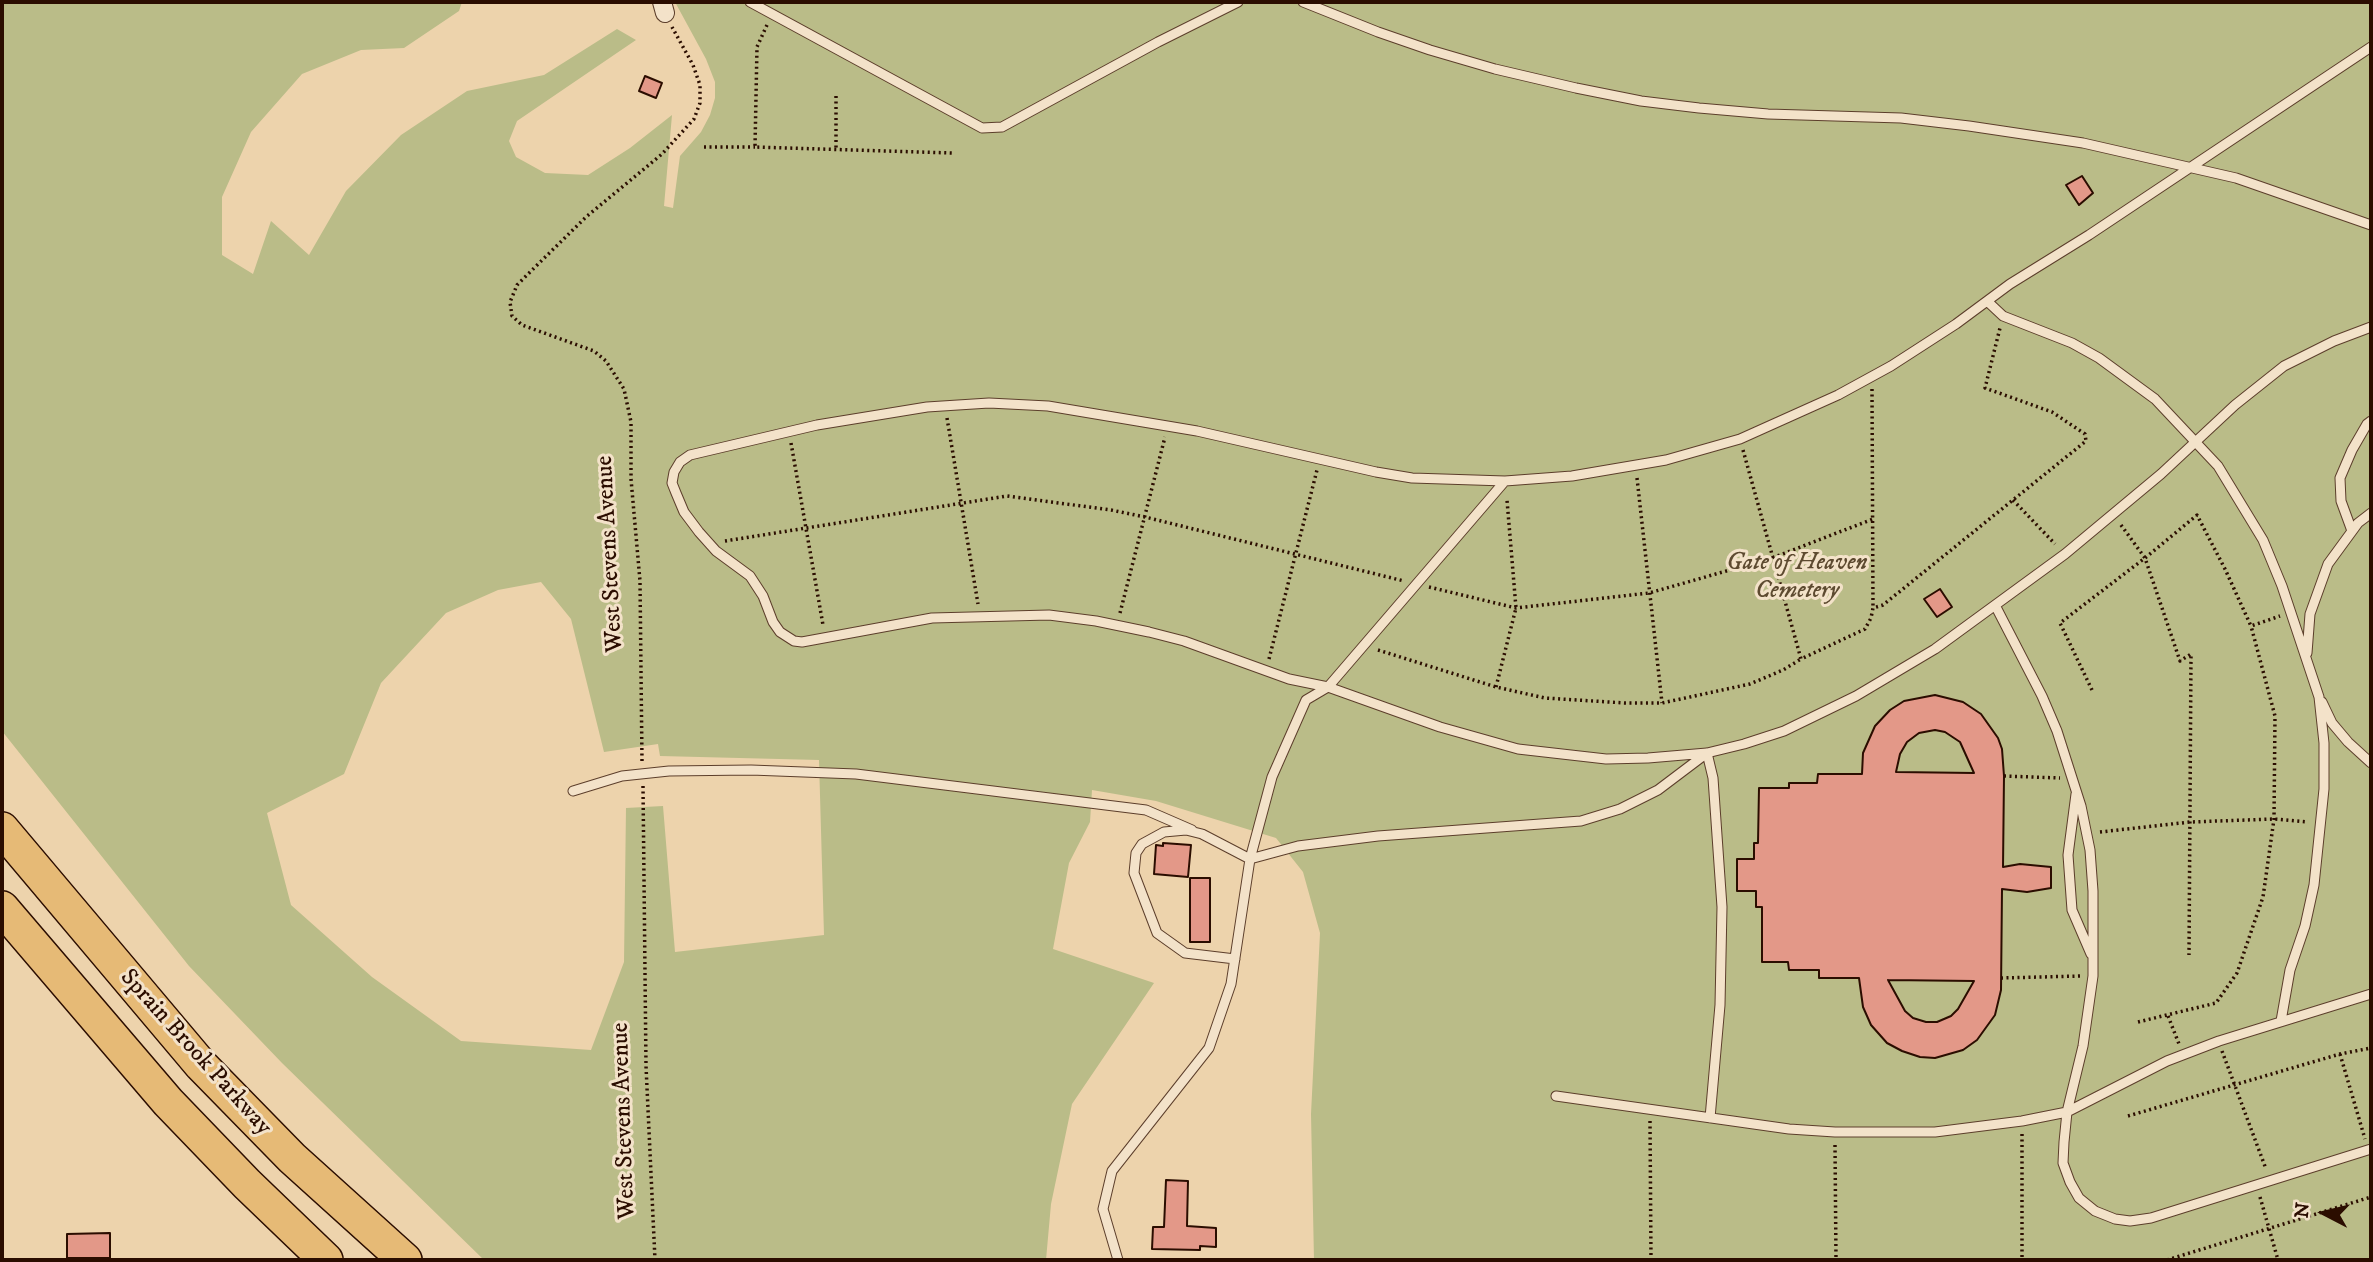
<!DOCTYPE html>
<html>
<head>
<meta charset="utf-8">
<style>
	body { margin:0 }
	#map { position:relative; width:2373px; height:1262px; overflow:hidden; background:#edd3ac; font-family:"IM FELL DW Pica",serif }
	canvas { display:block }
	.frame { position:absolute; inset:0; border:4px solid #2b0d00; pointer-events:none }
	.north { position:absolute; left:2289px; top:1178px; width:70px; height:70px; -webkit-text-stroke:5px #f3e2c9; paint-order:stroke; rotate:277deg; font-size:19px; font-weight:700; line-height:28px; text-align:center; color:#2b0d00 }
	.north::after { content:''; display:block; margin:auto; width:24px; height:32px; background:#2b0d00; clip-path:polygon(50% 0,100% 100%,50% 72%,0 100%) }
</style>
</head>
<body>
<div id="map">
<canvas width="2373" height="1262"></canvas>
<div class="frame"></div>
<div class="north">N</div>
</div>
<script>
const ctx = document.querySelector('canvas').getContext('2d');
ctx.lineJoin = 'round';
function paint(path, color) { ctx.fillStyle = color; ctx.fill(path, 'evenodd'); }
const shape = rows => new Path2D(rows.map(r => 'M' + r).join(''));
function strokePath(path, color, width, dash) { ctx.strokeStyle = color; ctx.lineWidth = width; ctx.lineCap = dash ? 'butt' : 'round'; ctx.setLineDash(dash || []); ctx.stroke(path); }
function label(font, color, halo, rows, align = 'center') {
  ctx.font = font + ' "IM FELL DW Pica",serif'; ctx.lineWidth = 6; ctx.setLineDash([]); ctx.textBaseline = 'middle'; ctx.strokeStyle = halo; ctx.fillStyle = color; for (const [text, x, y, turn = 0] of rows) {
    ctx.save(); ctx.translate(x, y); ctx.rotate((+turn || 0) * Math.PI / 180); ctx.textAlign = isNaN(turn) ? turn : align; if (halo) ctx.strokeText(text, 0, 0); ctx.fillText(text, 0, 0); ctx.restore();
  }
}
const green = shape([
	[2,2,462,2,459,11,404,48,361,50,302,74,251,132,222,197,222,255,253,274,271,221,309,255,346,191,401,135,467,91,544,75,617,29,636,40,517,121,509,141,516,157,545,173,588,175,630,148,672,115,664,206,673,208,680,156,701,132,710,115,715,98,715,82,706,59,675,2,2371,2,2371,1260,1314,1260,1311,1114,1320,933,1303,872,1276,838,1156,801,1092,790,1090,822,1069,863,1053,949,1154,983,1072,1104,1051,1204,1046,1260,484,1260,282,1063,189,966,2,731],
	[541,582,571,619,604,752,658,744,660,756,819,760,824,935,675,952,663,806,626,808,624,962,591,1050,461,1041,372,977,291,905,267,813,344,774,381,683,446,613,498,590]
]);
const building = shape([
	[645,76,662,83,656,98,639,91,645,76],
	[2082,176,2093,193,2079,205,2066,185,2082,176],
	[1940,589,1952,607,1937,617,1924,599,1940,589],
	[1935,695,1963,702,1981,714,1998,738,2002,749,2004,776,2003,867,2020,864,2051,867,2051,888,2027,892,2002,889,2001,990,1995,1015,1977,1040,1963,1050,1935,1058,1920,1057,1902,1051,1887,1043,1871,1025,1863,1007,1859,978,1819,978,1819,970,1789,970,1788,962,1762,962,1762,907,1756,907,1756,891,1737,891,1737,859,1754,859,1754,843,1758,843,1759,788,1789,788,1789,783,1817,783,1818,774,1862,774,1863,753,1875,726,1890,710,1904,701,1935,695],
	[1935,730,1945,732,1960,742,1974,773,1896,772,1900,754,1907,742,1919,733,1935,730],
	[1888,980,1974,981,1958,1009,1951,1016,1937,1022,1926,1022,1913,1018,1905,1011,1888,980],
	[1163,843,1191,845,1188,877,1154,874,1156,845,1163,846,1163,843],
	[1190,878,1210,878,1210,942,1190,942,1190,878],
	[1166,1180,1188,1181,1187,1226,1216,1228,1216,1247,1200,1246,1200,1250,1152,1249,1153,1227,1164,1227,1166,1180],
	[110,1233,110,1258,67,1258,67,1234,110,1233]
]);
const path = shape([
	[767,25,757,47,755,147,953,153],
	[836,96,836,149],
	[704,147,755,147],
	[1872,389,1873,608],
	[947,418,978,604],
	[791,443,823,625],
	[1743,450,1801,659,1865,629,1871,618,1873,608,1883,605,2086,441,2085,434,2052,412,1985,388,2000,328],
	[1637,478,1662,703],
	[2013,500,2055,544],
	[2121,525,2145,558,2180,661,2191,654,2189,955],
	[725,541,1007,496,1111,510,1145,517,1404,581],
	[1429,587,1516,608,1649,593,1772,558,1873,519],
	[1120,613,1165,437],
	[1378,650,1496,687,1545,698,1625,703,1662,703,1750,684,1783,670,1801,659],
	[1269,659,1317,470],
	[1496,687,1516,608,1507,500],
	[2092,690,2060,623,2145,558,2197,515,2225,569,2251,626,2280,616],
	[642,761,640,581,631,479,631,422,624,389,606,361,594,351,522,325,512,316,510,302,517,285,526,276,586,217,662,154,694,119,700,103,700,85,693,65,672,27],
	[2004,776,2060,778],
	[643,786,646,1066,655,1260],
	[2100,832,2190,822,2274,819,2308,822],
	[2001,978,2080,976],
	[2168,1016,2179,1044],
	[2138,1022,2216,1003,2237,973,2263,897,2274,819,2275,716,2251,626],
	[2222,1051,2266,1169],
	[2340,1054,2365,1139],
	[2128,1116,2340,1054,2371,1048],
	[1650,1121,1651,1260],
	[2022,1134,2022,1260],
	[1835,1145,1836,1260],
	[2260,1197,2278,1260],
	[2167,1260,2371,1197]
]);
const service = shape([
	[750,2,982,128,1002,127,1158,42,1238,2],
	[1303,2,1378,32,1430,50,1495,69,1576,88,1641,101,1699,108,1768,114,1901,118,1969,126,2083,143,2236,178,2371,225],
	[1987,301,2003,316,2072,343,2099,358,2155,399,2218,466,2263,540,2282,586,2319,697,2324,743,2324,789,2314,885,2305,926,2290,970,2281,1021],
	[1505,481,1328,687,1440,727,1518,749,1606,759,1648,758,1707,753,1744,744,1784,731,1856,696,1935,649,2065,554,2161,474,2235,405,2284,366,2334,341,2371,327],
	[2352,531,2341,501,2340,478,2352,450,2367,424,2371,421],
	[1996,607,2042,696,2057,731,2081,806,2090,850,2093,891,2093,976,2083,1046,2067,1112,2064,1142,2063,1163,2070,1182,2079,1198,2095,1211,2115,1219,2130,1221,2151,1218,2371,1149],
	[2307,653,2310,614,2328,564,2358,523,2371,513],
	[1328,687,1289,679,1184,641,1149,632,1096,621,1049,615,932,618,802,642,794,641,780,632,773,622,763,596,750,576,716,551,699,532,684,512,676,493,672,483,674,472,680,462,690,455,817,425,927,407,989,403,1048,406,1197,431,1376,472,1412,478,1505,481,1572,476,1666,460,1740,439,1838,395,1891,366,1956,324,2010,284,2089,235,2371,47],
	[2322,702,2332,723,2348,742,2371,763],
	[573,791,622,776,669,771,751,770,856,774,1146,810,1192,830],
	[2076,794,2068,855,2072,910,2091,954],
	[1235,959,1185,953,1157,933,1134,873,1136,853,1142,844,1164,832,1186,830,1202,834,1250,859,1298,846,1378,836,1581,821,1620,809,1658,790,1707,753,1713,778,1722,907,1720,1005,1710,1118],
	[1556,1096,1789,1129,1835,1132,1935,1132,2022,1121,2067,1112,2167,1061,2219,1041,2371,994],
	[1118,1260,1103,1209,1112,1171,1209,1048,1231,984,1250,859,1272,777,1306,700,1328,687]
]);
const minor = shape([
	[662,2,665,13]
]);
const motorway = shape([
	[2,829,201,1065,292,1158,405,1260],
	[2,908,168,1102,247,1184,326,1260]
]);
const streetNames = [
	["West Stevens Avenue",611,554,-93],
	["Sprain Brook Parkway",195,1053,48],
	["West Stevens Avenue",625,1121,-92]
];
const parkNames = [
	["Gate of Heaven",1797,564],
	["Cemetery",1797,592]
];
paint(green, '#babc88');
paint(building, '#e39888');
strokePath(building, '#2b0d00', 2);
strokePath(service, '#5c3e2b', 11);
strokePath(minor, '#5c3e2b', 20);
strokePath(motorway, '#2b0d00', 36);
strokePath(path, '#2b0d00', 3.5, [2, 3.5]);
strokePath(service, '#f3e2c9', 9);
strokePath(minor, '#f3e2c9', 18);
strokePath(motorway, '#e6ba76', 33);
label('24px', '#2b0d00', '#f3e2c9', streetNames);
label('italic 24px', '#5d4a30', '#f3e2c9', parkNames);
</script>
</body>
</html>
